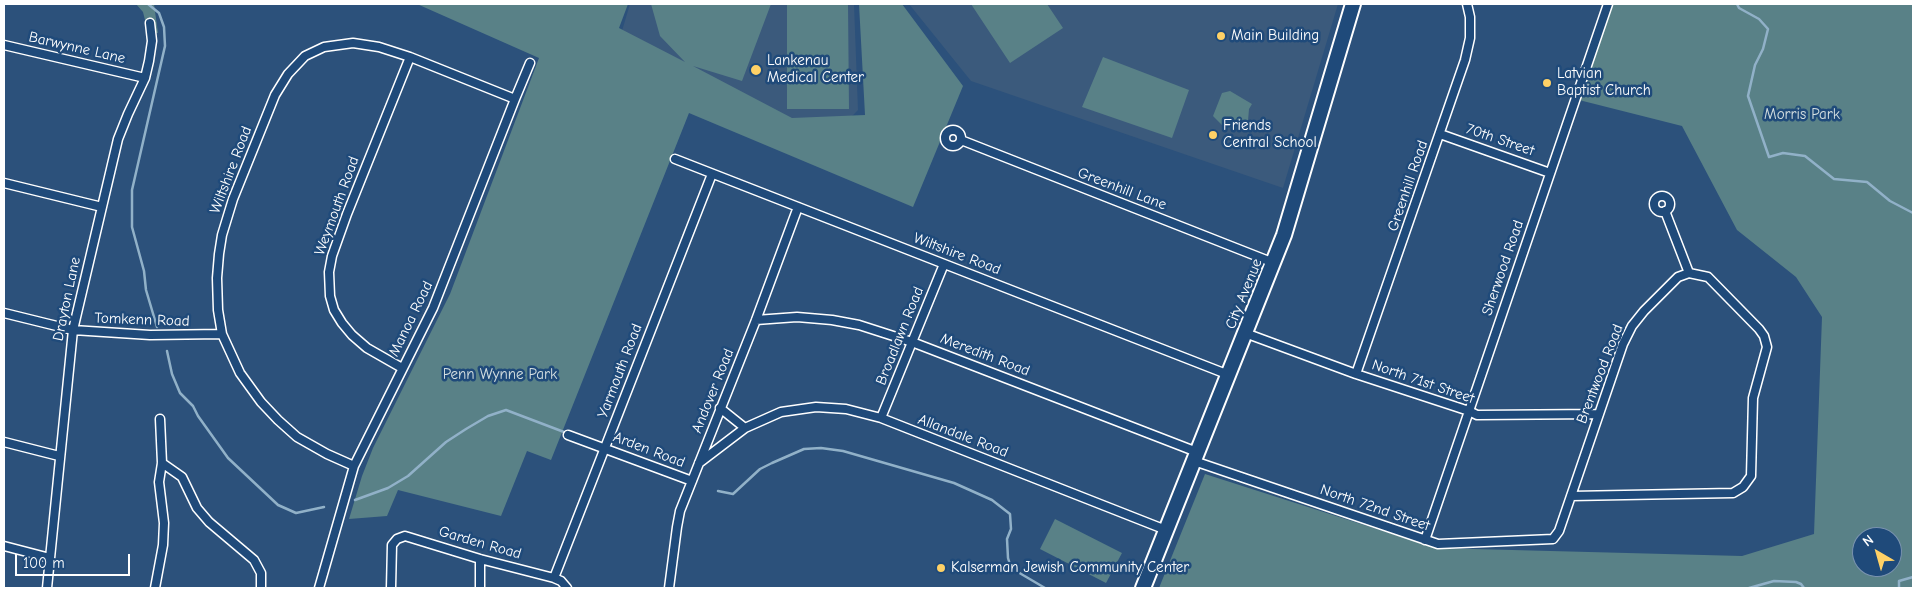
<!DOCTYPE html>
<html>
<head>
<meta charset="utf-8">
<style>
	body { margin:0 }
	#map { position:relative; width:1917px; height:592px; overflow:hidden; background:#2c517b; font-family:"Comic Neue",sans-serif }
	canvas { display:block }
	.frame { position:absolute; inset:0; border:5px solid #fff; pointer-events:none }
	.north { position:absolute; left:1852px; top:527px; width:50px; height:50px; box-sizing:border-box; background:#1f4a7a; border:1px solid #7992af; border-radius:50%; rotate:322deg; font-size:14px; font-weight:700; line-height:20px; text-align:center; color:#fff }
	.north::after { content:''; display:block; margin:auto; width:18px; height:22px; background:#ffd166; clip-path:polygon(50% 0,100% 100%,50% 72%,0 100%) }
	.scale { position:absolute; left:15px; top:554px; width:115px; height:22px; box-sizing:border-box; border:2px solid #fff; border-top:0; padding-left:6px; font-size:15px; line-height:18px; white-space:nowrap; color:#fff; -webkit-text-stroke:4px #1f4a7a; paint-order:stroke }
</style>
</head>
<body>
<div id="map">
<canvas width="1917" height="592"></canvas>
<div class="frame"></div>
<div class="north">N</div>
<div class="scale">100 m</div>
</div>
<script>
const ctx = document.querySelector('canvas').getContext('2d');
ctx.lineJoin = 'round';
function paint(path, color) { ctx.fillStyle = color; ctx.fill(path, 'evenodd'); }
const shape = rows => new Path2D(rows.map(r => 'M' + r).join(''));
function strokePath(path, color, width, dash) { ctx.strokeStyle = color; ctx.lineWidth = width; ctx.lineCap = dash ? 'butt' : 'round'; ctx.setLineDash(dash || []); ctx.stroke(path); }
function label(font, color, halo, rows, align = 'center') {
  ctx.font = font + ' "Comic Neue",sans-serif'; ctx.lineWidth = 5; ctx.setLineDash([]); ctx.textBaseline = 'middle'; ctx.strokeStyle = halo; ctx.fillStyle = color; for (const [text, x, y, turn = 0] of rows) {
    ctx.save(); ctx.translate(x, y); ctx.rotate((+turn || 0) * Math.PI / 180); ctx.textAlign = isNaN(turn) ? turn : align; if (halo) ctx.strokeText(text, 0, 0); ctx.fillText(text, 0, 0); ctx.restore();
  }
}
const built = shape([
	[630,4,854,4,858,110,822,147,616,51],
	[909,4,1338,4,1283,188,971,81]
]);
const green = shape([
	[136,4,154,4,158,33,148,32,143,12],
	[417,4,628,4,619,28,685,62,660,36,651,4,771,4,742,81,693,66,792,118,865,115,859,4,902,4,963,86,913,207,689,113,551,460,527,451,501,516,398,490,387,516,349,519,362,476,373,448,450,294,539,58],
	[787,4,848,4,849,109,787,109],
	[971,4,1047,4,1063,28,1010,63],
	[1609,4,1913,4,1913,588,1159,588,1205,474,1436,548,1742,556,1814,534,1822,317,1796,277,1737,230,1682,126,1575,99],
	[1862,537,1892,537,1892,567,1862,567],
	[1103,57,1189,90,1172,138,1082,107],
	[1230,91,1252,104,1249,109,1248,121,1237,129,1224,127,1213,116,1222,93],
	[1055,519,1122,553,1106,583,1040,549]
]);
const stream = shape([
	[148,4,159,13,164,27,165,46,132,190,132,227,144,271,146,290,157,327],
	[1737,4,1739,8,1759,19,1768,29,1763,49,1755,65,1748,96,1769,157,1783,153,1805,156,1834,179,1867,182,1890,201,1913,213],
	[167,351,172,374,180,393,193,406,198,416,228,458,278,505,296,513,324,507],
	[718,491,733,494,760,469,772,463,804,449,821,448,843,451,954,483,992,500,1010,514,1011,529,1007,539,1008,558,1011,568,1045,588],
	[355,500,388,488,408,476,446,442,466,429,488,416,506,410,564,432],
	[1749,588,1774,581,1796,582,1801,584,1804,588],
	[1899,588,1899,581,1913,577]
]);
const street = shape([
	[4,45,145,78],
	'945 138a8 8 0 1 1 16 0a8 8 0 1 1-16 0Z',
	[1440,134,1550,173],
	[961,140,1274,263],
	[675,159,1229,375],
	[4,183,102,207],
	'1654 204a8 8 0 1 1 16 0a8 8 0 1 1-16 0Z',
	[1665,211,1689,273],
	[4,313,73,330,150,335,222,334],
	[756,320,797,317,832,320,859,325,912,342,1197,452],
	[1245,333,1356,374,1469,411,1477,415,1599,414],
	[402,368,367,348,352,335,342,323,334,310,330,296,329,272,332,256,347,214,410,57],
	[1356,374,1465,60,1470,38,1470,17,1467,4],
	[720,408,745,428],
	[881,418,944,264],
	[568,435,692,481],
	[4,442,59,456],
	[1194,461,1438,544,1553,539,1559,531,1623,344,1632,326,1644,311,1678,277,1689,273,1708,277,1759,329,1764,336,1767,347,1753,398,1751,476,1743,487,1733,493,1571,496],
	[162,463,182,477,197,508,209,522,254,560,261,573,261,588],
	[699,463,745,428,781,412,816,407,846,409,881,418,1166,530],
	[354,466,327,454,297,437,278,420,261,402,240,373,222,334,218,310,217,278,219,254,222,235,233,199,275,95,288,74,305,56,324,47,353,43,379,47,410,57,515,99],
	[1425,540,1608,4],
	[4,546,50,558],
	[554,578,712,174],
	[47,588,73,330,118,139,128,114,145,78,149,61,152,41,150,23],
	[155,588,163,545,164,523,159,482,162,463,160,419],
	[319,588,354,466,433,308,515,99,530,63],
	[391,588,392,545,397,539,405,536,480,559,554,578,561,581,567,588],
	[480,588,480,559],
	[669,588,677,527,680,511,756,320,798,207]
]);
const highway = shape([
	[1143,588,1284,235,1353,4]
]);
const markers = [
	[1221,36,5,"#ffd166"],
	[756,70,6,"#ffd166"],
	[1547,83,5,"#ffd166"],
	[1213,135,5,"#ffd166"],
	[941,568,5,"#ffd166"]
];
const poiNames = [
	["Main Building",1231,36],
	["Lankenau",767,61],
	["Medical Center",767,78],
	["Latvian",1557,74],
	["Baptist Church",1557,91],
	["Friends",1223,126],
	["Central School",1223,143],
	["Kalserman Jewish Community Center",951,568]
];
const streetNames = [
	["Barwynne Lane",77,48,13],
	["70th Street",1500,140,19],
	["Wiltshire Road",231,170,-69],
	["Greenhill Road",1408,186,-71],
	["Greenhill Lane",1122,189,21],
	["Weymouth Road",337,206,-70],
	["Wiltshire Road",957,254,21],
	["Sherwood Road",1503,268,-71],
	["City Avenue",1244,294,-68],
	["Drayton Lane",67,299,-78],
	["Manoa Road",411,319,-64],
	["Tomkenn Road",142,320,2],
	["Broadlawn Road",900,336,-68],
	["Meredith Road",985,355,21],
	["Yarmouth Road",620,371,-69],
	["Brentwood Road",1600,374,-69],
	["North 71st Street",1423,382,19],
	["Andover Road",713,391,-68],
	["Allandale Road",963,436,21],
	["Arden Road",649,450,21],
	["North 72nd Street",1375,508,19],
	["Garden Road",480,543,16]
];
const parkNames = [
	["Morris Park",1802,115],
	["Penn Wynne Park",500,375]
];
paint(built, '#3b5a7c');
paint(green, '#598187');
strokePath(stream, '#91b1c8', 2.5);
strokePath(street, '#fff', 11);
strokePath(highway, '#fff', 18);
strokePath(street, '#1f4a7a', 8);
strokePath(highway, '#1f4a7a', 14);
for (const [x, y, r, color] of markers) { const dot = new Path2D(); dot.arc(x, y, r, 0, 2 * Math.PI); ctx.fillStyle = color; ctx.fill(dot); strokePath(dot, '#1f4a7a', 2); }
label('15px', '#fff', '#1f4a7a', poiNames, 'left');
label('15px', '#fff', '#1f4a7a', streetNames);
label('15px', '#d6e0e1', '#1f4a7a', parkNames);
</script>
</body>
</html>
